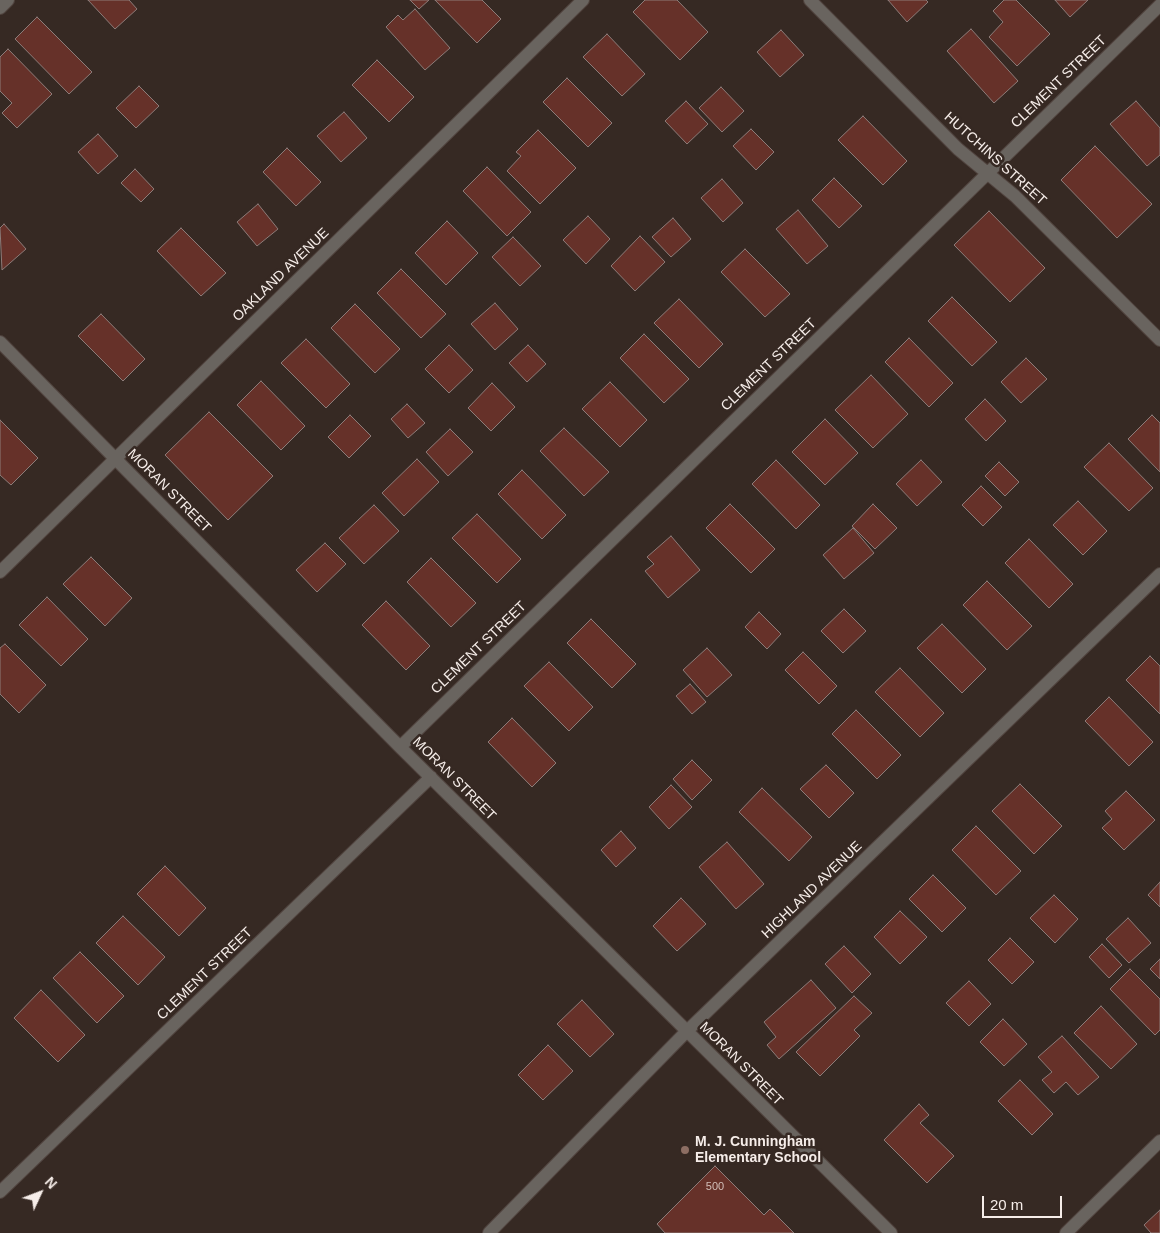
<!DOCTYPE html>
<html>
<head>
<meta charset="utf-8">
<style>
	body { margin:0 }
	#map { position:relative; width:1160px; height:1233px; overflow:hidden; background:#362923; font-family:Arial,sans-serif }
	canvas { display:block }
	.north { position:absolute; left:15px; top:1168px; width:50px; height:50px; -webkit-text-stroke:4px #362923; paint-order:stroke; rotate:47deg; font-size:14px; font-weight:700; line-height:20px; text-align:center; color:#f6ede9 }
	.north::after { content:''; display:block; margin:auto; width:18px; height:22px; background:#f6ede9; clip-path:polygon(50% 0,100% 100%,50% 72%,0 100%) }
	.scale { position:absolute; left:982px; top:1196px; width:80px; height:22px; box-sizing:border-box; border:2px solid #f6ede9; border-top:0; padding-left:6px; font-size:15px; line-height:18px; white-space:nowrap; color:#f6ede9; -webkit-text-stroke:4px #362923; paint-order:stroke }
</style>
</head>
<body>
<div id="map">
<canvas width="1160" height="1233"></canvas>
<div class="north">N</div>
<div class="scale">20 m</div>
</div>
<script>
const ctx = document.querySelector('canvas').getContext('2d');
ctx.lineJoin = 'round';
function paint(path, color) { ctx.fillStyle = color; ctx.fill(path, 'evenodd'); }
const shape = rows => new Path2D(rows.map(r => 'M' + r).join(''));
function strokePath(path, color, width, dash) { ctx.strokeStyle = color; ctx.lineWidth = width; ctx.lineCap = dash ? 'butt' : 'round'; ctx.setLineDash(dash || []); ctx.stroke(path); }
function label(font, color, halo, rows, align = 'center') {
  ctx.font = font + ' Arial,sans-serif'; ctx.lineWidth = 5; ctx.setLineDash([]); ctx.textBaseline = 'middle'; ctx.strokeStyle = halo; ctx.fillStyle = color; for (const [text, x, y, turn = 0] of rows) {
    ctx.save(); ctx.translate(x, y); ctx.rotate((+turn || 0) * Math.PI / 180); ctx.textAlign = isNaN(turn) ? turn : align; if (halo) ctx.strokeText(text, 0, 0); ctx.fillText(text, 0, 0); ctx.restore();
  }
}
const building = shape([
	[88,0,129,0,137,9,115,29,88,0],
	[410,0,429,0,419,9,410,0],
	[435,0,482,0,501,19,477,43,435,0],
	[645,0,677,0,708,32,680,60,633,12,645,0],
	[888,0,926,0,928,2,907,22,888,0],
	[1004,0,1016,0,1050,34,1017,66,989,37,1003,22,993,11,1004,0],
	[1055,0,1088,0,1070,17,1055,0],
	[415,9,450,48,425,70,386,27,398,15,403,20,415,9],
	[37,17,92,72,69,94,15,39,37,17],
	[971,29,1018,81,994,103,947,51,971,29],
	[781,30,804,55,780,77,757,52,781,30],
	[607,34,645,74,622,96,583,57,607,34],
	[8,49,52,94,17,128,2,113,12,103,0,91,0,57,8,49],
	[377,60,414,97,389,122,352,85,377,60],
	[567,78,612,123,588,147,543,102,567,78],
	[139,86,159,106,136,128,116,108,139,86],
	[721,87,744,111,722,132,699,108,721,87],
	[686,101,708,124,687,144,665,121,686,101],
	[1136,101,1160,128,1160,155,1147,166,1110,124,1136,101],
	[344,112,367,138,341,162,317,136,344,112],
	[863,116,907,161,883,185,838,140,863,116],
	[751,129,774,152,756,170,733,146,751,129],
	[538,130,576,168,540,204,507,171,521,156,516,152,538,130],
	[98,134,118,156,98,174,78,152,98,134],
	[1095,146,1152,204,1117,238,1061,180,1095,146],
	[287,148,321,182,296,206,263,172,287,148],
	[487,167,531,212,507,236,463,191,487,167],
	[135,169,154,189,141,202,121,183,135,169],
	[834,178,862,206,839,228,812,200,834,178],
	[722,179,743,203,723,222,701,198,722,179],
	[258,204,278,229,257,246,237,222,258,204],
	[798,210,828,246,807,264,776,229,798,210],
	[989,211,1045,268,1010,302,954,245,989,211],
	[588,216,610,239,586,264,563,240,588,216],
	[673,218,691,239,671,257,652,237,673,218],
	[447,221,478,253,446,285,415,253,447,221],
	[4,224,26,249,2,270,0,228,4,224],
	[181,228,226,273,201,296,157,251,181,228],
	[640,236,665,262,635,291,611,266,640,236],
	[513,237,541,266,520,286,492,257,513,237],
	[745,249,790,294,765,317,721,272,745,249],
	[401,269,446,314,421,338,377,293,401,269],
	[952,297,997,342,972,366,928,321,952,297],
	[679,299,723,344,699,368,654,323,679,299],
	[495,303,518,329,495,350,471,324,495,303],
	[355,304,400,349,375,373,331,328,355,304],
	[101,314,145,359,123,381,78,336,101,314],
	[644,334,689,379,664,403,620,358,644,334],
	[909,338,953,383,929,407,885,362,909,338],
	[306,339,350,384,326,408,281,363,306,339],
	[449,345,473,370,449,393,425,369,449,345],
	[528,345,546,364,527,382,509,363,528,345],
	[1026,358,1047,379,1021,403,1001,382,1026,358],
	[871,375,908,414,873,448,835,410,871,375],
	[261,381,305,426,281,450,237,405,261,381],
	[610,382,647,420,620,447,582,409,610,382],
	[492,383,515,407,491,431,468,408,492,383],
	[985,399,1006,421,986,441,965,419,985,399],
	[407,404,425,423,408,438,391,419,407,404],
	[209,412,273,476,228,520,165,455,209,412],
	[350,415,371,436,349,458,328,437,350,415],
	[1152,415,1160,423,1160,472,1128,439,1152,415],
	[825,419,858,453,825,485,792,452,825,419],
	[0,420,38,458,11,485,0,475,0,420],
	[564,428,609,472,584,496,540,451,564,428],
	[450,429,473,452,448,476,426,452,450,429],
	[1109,443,1153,488,1129,511,1084,467,1109,443],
	[417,459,439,482,404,516,382,493,417,459],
	[776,460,820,505,796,529,752,484,776,460],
	[921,460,942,482,917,506,896,484,921,460],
	[999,462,1019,482,1005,496,985,476,999,462],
	[522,470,566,515,542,539,498,494,522,470],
	[981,486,1002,507,983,526,962,505,981,486],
	[1078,501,1107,531,1083,555,1053,525,1078,501],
	[730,504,775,549,751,573,706,528,730,504],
	[873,504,897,528,875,549,852,526,873,504],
	[374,505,399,531,364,564,339,538,374,505],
	[477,514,521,559,497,583,452,538,477,514],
	[853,528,874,553,844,579,823,555,853,528],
	[671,536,700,570,668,598,645,571,654,564,647,557,671,536],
	[1029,539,1073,584,1049,608,1005,563,1029,539],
	[325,543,346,564,317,592,296,570,325,543],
	[91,557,132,598,105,626,63,584,91,557],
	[431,558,476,603,451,627,407,582,431,558],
	[987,581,1032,626,1007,650,963,605,987,581],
	[47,597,88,639,61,666,19,625,47,597],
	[386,601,430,646,406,670,362,625,386,601],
	[844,609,866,631,843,653,821,631,844,609],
	[759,612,781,634,767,649,745,627,759,612],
	[591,619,636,664,612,688,567,643,591,619],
	[942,624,986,669,962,693,917,648,942,624],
	[5,644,46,685,19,713,0,694,0,648,5,644],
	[707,648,732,675,707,697,683,670,707,648],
	[803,652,837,686,819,704,785,670,803,652],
	[1150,656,1160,666,1160,714,1126,680,1150,656],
	[549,662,593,707,569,731,524,686,549,662],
	[900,668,944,713,920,737,875,692,900,668],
	[690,684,706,702,692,714,676,696,690,684],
	[1109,697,1153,742,1129,766,1085,721,1109,697],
	[856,710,901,755,877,779,832,734,856,710],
	[512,718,556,763,532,787,488,742,512,718],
	[692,760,712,780,692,800,673,779,692,760],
	[826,765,854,793,829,818,800,789,826,765],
	[1020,784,1062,826,1034,854,992,811,1020,784],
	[671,785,692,807,669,829,649,807,671,785],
	[762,788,812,837,789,861,739,812,762,788],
	[1126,791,1155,820,1124,850,1102,828,1112,819,1105,811,1126,791],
	[976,826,1021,871,996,895,952,850,976,826],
	[621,831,636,848,616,867,601,850,621,831],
	[727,842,764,884,736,909,699,867,727,842],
	[165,866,206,908,179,936,137,894,165,866],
	[933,875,966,908,942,932,909,899,933,875],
	[1160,882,1160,907,1148,895,1160,882],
	[1054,895,1078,919,1055,943,1030,918,1054,895],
	[681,898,706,924,677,951,653,926,681,898],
	[900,911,927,937,900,964,874,937,900,911],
	[123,916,165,957,138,985,96,943,123,916],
	[1128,918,1151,943,1129,963,1106,939,1128,918],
	[1010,938,1034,962,1012,984,988,960,1010,938],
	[1102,944,1122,965,1109,978,1089,957,1102,944],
	[844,946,871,974,852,993,825,964,844,946],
	[80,952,124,996,97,1023,53,978,80,952],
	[1160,959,1160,979,1150,969,1160,959],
	[1130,969,1160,999,1160,1030,1155,1035,1110,989,1130,969],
	[811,980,836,1008,779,1059,767,1045,776,1037,764,1022,811,980],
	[969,981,991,1004,969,1026,946,1003,969,981],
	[41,990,85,1035,58,1062,14,1018,41,990],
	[854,996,872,1013,854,1030,860,1036,820,1076,796,1052,854,996],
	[582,1000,614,1034,590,1057,557,1024,582,1000],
	[1101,1006,1137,1044,1111,1069,1074,1033,1101,1006],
	[1003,1019,1027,1044,1004,1066,980,1042,1003,1019],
	[1062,1036,1099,1077,1078,1095,1066,1082,1054,1093,1042,1080,1052,1072,1038,1057,1062,1036],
	[548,1045,573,1071,543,1100,518,1075,548,1045],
	[1020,1080,1053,1114,1032,1135,998,1101,1020,1080],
	[919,1104,929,1115,920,1123,954,1156,927,1183,884,1140,919,1104],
	[715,1166,764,1215,770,1209,794,1233,665,1233,657,1224,715,1166],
	[1160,1210,1160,1233,1151,1233,1144,1225,1160,1210]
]);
const minor = shape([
	[810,0,958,149,1015,196,1160,340],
	[0,8,8,0],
	[0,342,400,747,891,1233],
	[0,572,583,0],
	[400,747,1160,5],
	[0,1192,431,777],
	[489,1233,687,1031,1160,574],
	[1066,1233,1160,1141]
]);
const markers = [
	[685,1150,5,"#8d6e63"]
];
const numberNames = [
	["500",715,1187]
];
const streetNames = [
	["CLEMENT STREET",1059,82,-44],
	["HUTCHINS STREET",995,159,42],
	["OAKLAND AVENUE",281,275,-44],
	["CLEMENT STREET",769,365,-44],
	["MORAN STREET",169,491,45],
	["CLEMENT STREET",479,648,-44],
	["MORAN STREET",454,779,45],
	["HIGHLAND AVENUE",812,890,-44],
	["CLEMENT STREET",205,974,-44],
	["MORAN STREET",741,1064,45]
];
const poiNames = [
	["M. J. Cunningham",695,1142],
	["Elementary School",695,1158]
];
paint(building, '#663129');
strokePath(building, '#8d7c79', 1);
strokePath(minor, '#51443f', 14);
strokePath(minor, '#69645f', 12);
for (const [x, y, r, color] of markers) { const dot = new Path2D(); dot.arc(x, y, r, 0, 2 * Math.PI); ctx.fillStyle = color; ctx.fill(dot); strokePath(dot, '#362923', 2); }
label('11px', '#d2beb9', null, numberNames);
label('14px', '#f6ede9', '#362923', streetNames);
label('bold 14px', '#f6ede9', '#362923', poiNames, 'left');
</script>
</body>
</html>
